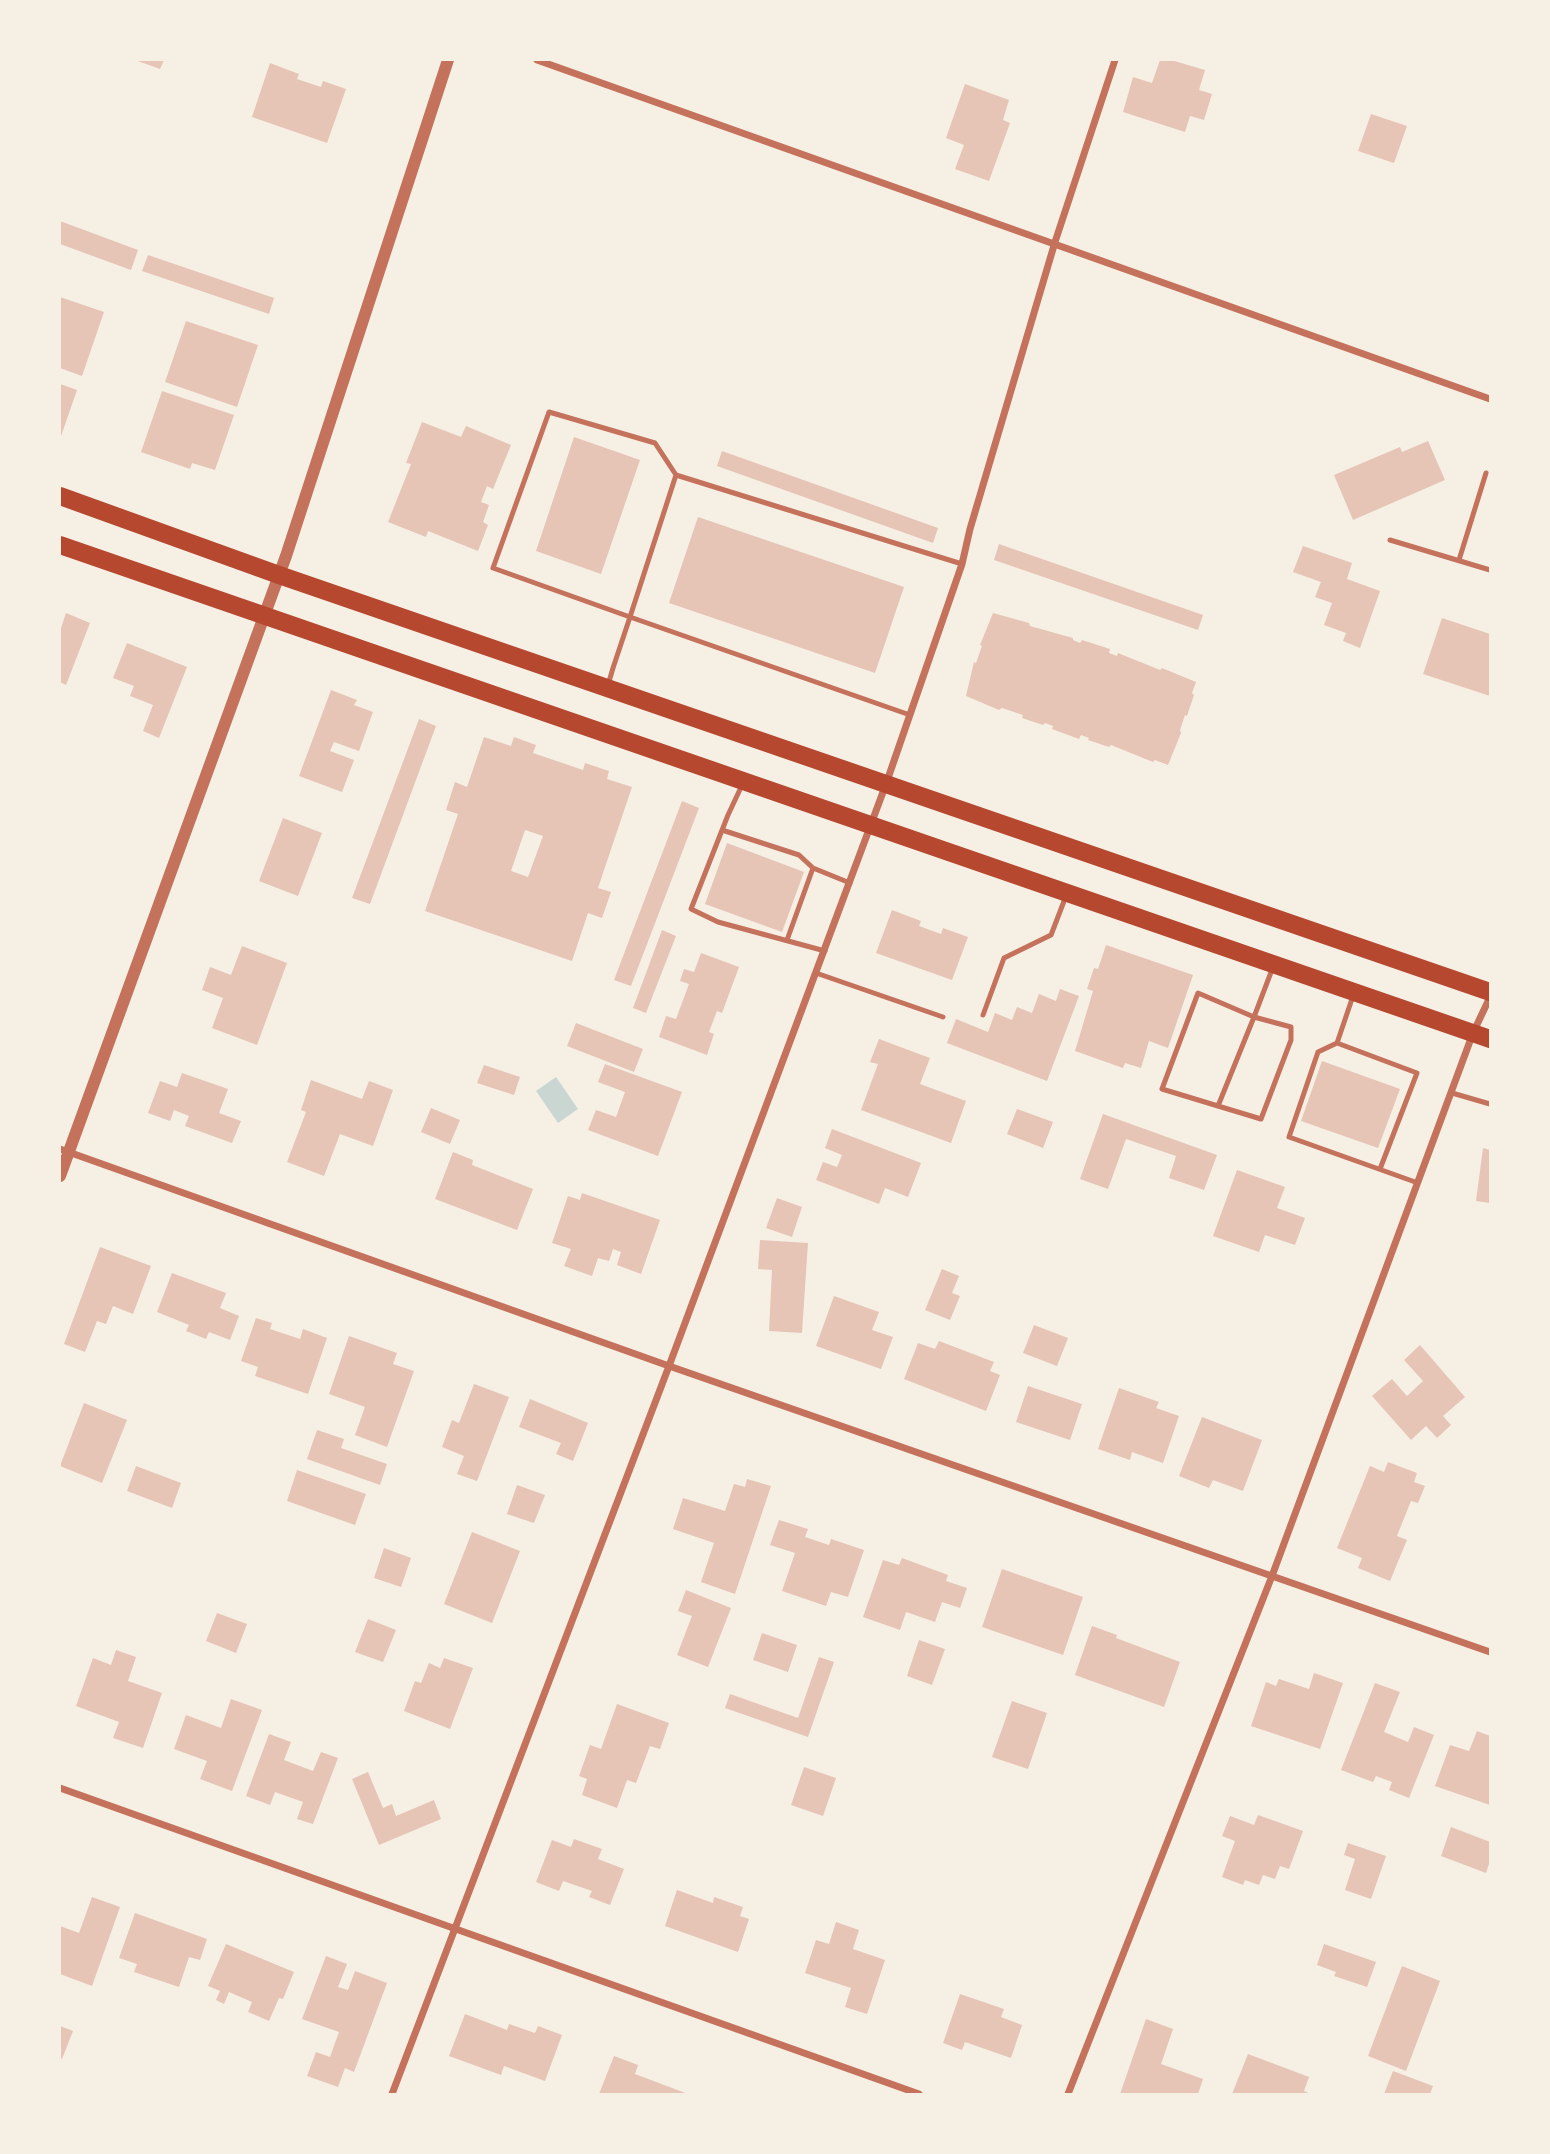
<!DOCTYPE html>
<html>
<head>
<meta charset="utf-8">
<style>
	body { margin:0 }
	#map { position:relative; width:1550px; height:2154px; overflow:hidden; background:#f6efe4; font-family:"Exo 2",sans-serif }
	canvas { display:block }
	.frame { position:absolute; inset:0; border:61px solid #f6efe4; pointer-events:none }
</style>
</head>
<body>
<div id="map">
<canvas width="1550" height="2154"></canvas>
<div class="frame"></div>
</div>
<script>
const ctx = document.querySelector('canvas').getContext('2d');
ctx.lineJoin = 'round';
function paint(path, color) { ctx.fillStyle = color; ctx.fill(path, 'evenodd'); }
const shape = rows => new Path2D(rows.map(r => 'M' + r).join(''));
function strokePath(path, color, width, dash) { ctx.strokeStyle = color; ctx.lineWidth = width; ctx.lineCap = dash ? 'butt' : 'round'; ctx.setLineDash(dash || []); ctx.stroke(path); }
const water = shape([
	[556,1077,578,1109,558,1123,536,1091]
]);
const building = shape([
	[135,60,164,60,160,69],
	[1160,60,1171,60,1205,70,1199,90,1212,94,1204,120,1190,116,1185,132,1123,112,1133,77,1152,83],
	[270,63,299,74,297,79,321,87,323,81,346,89,327,143,252,117],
	[965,84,1009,100,1003,120,1010,123,989,181,955,169,964,145,946,138],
	[1371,114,1407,126,1394,163,1358,151],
	[60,221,138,250,131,270,60,244],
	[148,255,274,298,269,314,142,271],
	[60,297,104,312,82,376,60,368],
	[186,321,258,345,237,407,165,382],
	[60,384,77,390,60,439],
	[162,391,234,415,215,470,192,463,190,469,141,452],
	[422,422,461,437,466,426,511,445,493,489,487,486,481,502,489,505,483,522,488,525,478,551,428,531,426,537,388,522,411,464,406,463],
	[574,437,640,460,601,574,536,551],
	[1428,441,1445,480,1353,520,1334,475,1400,447,1402,452],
	[722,451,938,528,933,543,717,466],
	[698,517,904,587,875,673,669,603],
	[999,544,1203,615,1198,630,994,560],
	[1303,546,1352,563,1347,579,1380,591,1360,648,1343,641,1346,633,1324,625,1332,603,1315,597,1321,582,1293,572],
	[66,613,90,623,66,685,60,682,60,631],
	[993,613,1029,623,1030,626,1073,638,1073,640,1080,643,1082,640,1110,649,1109,653,1117,656,1118,653,1160,670,1162,668,1196,682,1192,693,1194,695,1187,716,1185,715,1180,730,1181,733,1168,765,1155,760,1153,762,1111,745,1109,747,1088,740,1089,738,1081,735,1079,739,1052,729,1053,726,1045,723,1043,725,1022,718,1023,715,1002,708,999,710,966,696,974,662,976,663,982,646,980,645],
	[1442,618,1490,634,1490,696,1423,674],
	[127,643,187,667,159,738,143,731,153,705,130,696,134,686,113,678],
	[331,690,357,700,354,705,373,712,359,751,334,742,330,751,354,760,342,792,299,776],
	[419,719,436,726,370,904,352,898],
	[484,737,511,746,514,737,536,745,533,753,583,770,585,763,609,771,607,779,632,787,598,888,611,892,602,918,588,913,572,961,425,911,458,814,446,810,455,782,467,787],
	[525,830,543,836,528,877,511,871],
	[682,801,699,808,631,986,614,980],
	[283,818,322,833,298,896,259,881],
	[727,843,804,872,782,932,705,904],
	[892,910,921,921,919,926,941,934,943,928,968,937,952,980,876,953],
	[662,930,676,936,646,1013,633,1008],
	[1106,945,1193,975,1168,1048,1149,1041,1141,1068,1125,1063,1123,1068,1075,1051,1093,991,1087,989,1094,968,1098,969],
	[242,946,287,963,257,1045,212,1028,223,998,202,990,210,967,231,975],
	[701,953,739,967,722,1013,717,1011,709,1032,714,1034,707,1055,659,1037,666,1016,676,1019,689,984,680,981,684,969,694,972],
	[1060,989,1079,996,1047,1081,947,1043,956,1019,988,1032,995,1013,1012,1020,1017,1007,1032,1013,1039,994,1056,1001],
	[576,1023,643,1049,634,1072,567,1046],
	[879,1039,930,1058,920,1084,966,1101,951,1143,861,1110,878,1064,870,1062],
	[1322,1061,1400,1089,1378,1148,1301,1121],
	[605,1064,682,1092,658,1156,588,1130,596,1110,616,1117,625,1092,598,1082],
	[484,1065,520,1077,514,1095,477,1083],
	[182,1073,228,1089,219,1113,241,1121,232,1143,185,1126,189,1116,174,1110,170,1121,148,1113,160,1081,177,1087],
	[311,1080,362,1099,369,1081,393,1090,373,1146,340,1134,324,1176,287,1162,306,1112,301,1110],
	[431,1108,460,1120,450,1144,421,1132],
	[1017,1109,1053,1122,1043,1148,1007,1134],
	[1103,1114,1217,1155,1204,1190,1169,1178,1176,1156,1126,1139,1108,1189,1080,1179],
	[832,1129,921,1163,908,1197,885,1188,879,1204,816,1180,823,1162,837,1167,842,1155,825,1148],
	[1483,1148,1490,1150,1490,1203,1476,1201],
	[453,1152,473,1160,472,1165,533,1189,517,1230,435,1199],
	[1237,1170,1285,1187,1277,1208,1305,1218,1295,1245,1265,1235,1259,1252,1213,1236],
	[582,1193,660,1220,641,1274,617,1265,621,1252,613,1249,609,1261,598,1258,592,1276,564,1266,571,1249,552,1243,568,1196,580,1200],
	[777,1198,802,1207,792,1237,766,1228],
	[760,1240,808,1243,802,1333,769,1331,772,1270,758,1269],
	[100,1247,151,1266,133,1314,113,1306,106,1324,97,1321,85,1352,64,1344],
	[942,1269,959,1276,952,1293,960,1296,950,1320,925,1310],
	[172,1273,226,1293,220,1308,239,1316,230,1340,209,1332,206,1339,186,1331,189,1325,157,1312],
	[834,1296,879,1312,872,1330,893,1337,881,1369,816,1346],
	[256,1318,272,1323,270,1329,300,1339,303,1329,327,1338,308,1394,255,1376,258,1367,241,1361],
	[1034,1325,1068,1338,1057,1366,1023,1353],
	[349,1336,397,1353,393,1364,414,1371,387,1447,355,1435,365,1407,329,1394],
	[939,1341,994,1362,990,1371,1000,1375,986,1411,904,1379,918,1343,935,1349],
	[1420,1345,1465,1397,1443,1416,1451,1425,1437,1438,1426,1426,1411,1440,1372,1396,1392,1379,1407,1396,1423,1381,1404,1360],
	[474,1384,509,1397,477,1481,457,1474,464,1456,442,1447,452,1420,459,1423],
	[1028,1386,1082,1404,1070,1440,1016,1422],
	[1119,1388,1159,1402,1156,1408,1179,1416,1163,1463,1132,1452,1130,1460,1098,1449],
	[530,1399,588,1423,573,1461,556,1454,561,1443,519,1427],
	[84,1403,127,1420,102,1483,60,1466],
	[1202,1417,1262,1440,1243,1491,1213,1480,1209,1488,1179,1476],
	[317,1430,344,1439,341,1448,387,1464,380,1485,307,1459],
	[1388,1462,1417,1473,1414,1482,1425,1486,1418,1503,1411,1501,1397,1536,1407,1540,1390,1581,1358,1568,1362,1558,1337,1548,1370,1466,1384,1472],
	[136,1466,181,1483,172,1508,127,1491],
	[297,1470,366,1494,355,1525,287,1501],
	[747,1479,771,1486,735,1594,701,1582,714,1543,673,1529,683,1498,725,1511,734,1484,745,1487],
	[517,1485,545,1495,534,1523,507,1514],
	[779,1520,808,1529,805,1537,829,1545,831,1539,864,1550,848,1597,831,1592,826,1606,782,1591,795,1553,770,1545],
	[472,1532,520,1551,492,1623,444,1604],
	[384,1548,411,1558,401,1587,374,1578],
	[902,1558,948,1575,946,1581,967,1588,960,1608,942,1602,935,1622,906,1612,900,1630,863,1617,883,1560,899,1565],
	[1002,1569,1083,1597,1063,1655,982,1627],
	[686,1590,731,1608,708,1667,677,1655,692,1616,678,1611],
	[217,1613,247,1624,236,1653,206,1641],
	[368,1619,396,1630,383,1662,355,1652],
	[1092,1626,1117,1635,1116,1638,1180,1662,1164,1707,1075,1675],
	[762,1633,797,1645,788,1672,753,1660],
	[919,1640,945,1649,932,1685,907,1676],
	[116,1650,136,1657,128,1681,162,1693,143,1748,113,1738,119,1722,76,1706,93,1658,111,1665],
	[819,1657,834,1662,808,1737,725,1708,730,1694,798,1718],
	[444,1658,473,1668,450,1729,404,1711,415,1681,421,1683,429,1663,440,1668],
	[1314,1673,1343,1683,1320,1749,1251,1726,1266,1682,1276,1686,1279,1679,1309,1689],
	[1375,1683,1400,1692,1384,1732,1408,1742,1414,1727,1434,1735,1409,1798,1389,1790,1392,1782,1376,1776,1373,1782,1341,1770],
	[231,1699,262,1710,232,1791,200,1779,207,1761,174,1749,186,1715,221,1728],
	[1012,1701,1047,1713,1028,1769,992,1757],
	[617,1704,669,1723,660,1749,650,1746,636,1783,627,1780,617,1808,582,1795,587,1779,579,1776,590,1745,601,1749],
	[1477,1731,1490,1736,1490,1805,1435,1786,1450,1745,1469,1751],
	[269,1734,291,1742,284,1760,313,1771,321,1752,338,1758,313,1824,297,1819,303,1802,275,1792,270,1805,246,1796],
	[804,1767,836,1778,823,1816,791,1805],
	[368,1772,383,1808,392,1804,396,1816,434,1800,441,1819,379,1845,352,1779],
	[1258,1815,1303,1831,1289,1869,1280,1866,1275,1879,1263,1875,1259,1885,1245,1880,1243,1885,1222,1877,1235,1841,1222,1836,1230,1816,1254,1825],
	[1451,1827,1490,1842,1490,1861,1486,1873,1441,1856],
	[574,1839,602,1849,598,1859,624,1869,610,1905,589,1897,592,1891,563,1881,559,1891,536,1882,552,1840,571,1847],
	[1348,1843,1386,1856,1371,1899,1345,1890,1355,1859,1344,1855],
	[677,1890,713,1903,714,1897,743,1907,740,1916,749,1919,738,1952,665,1926],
	[92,1897,120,1907,92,1986,60,1974,60,1926,79,1933],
	[135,1913,207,1939,200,1960,189,1957,179,1987,134,1972,137,1964,119,1958],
	[836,1922,859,1930,853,1949,885,1960,867,2014,845,2007,851,1988,805,1973,816,1940,829,1944],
	[226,1944,294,1972,283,1999,279,1998,269,2021,248,2012,252,2002,229,1992,224,2004,216,2000,220,1991,208,1986],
	[1324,1944,1376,1962,1367,1987,1334,1976,1336,1972,1317,1965],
	[326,1956,347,1964,338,1987,348,1990,355,1971,387,1983,354,2072,345,2068,338,2087,307,2076,316,2052,330,2057,339,2032,302,2019],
	[1402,1966,1440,1981,1406,2071,1368,2056],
	[960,1994,1004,2009,1001,2017,1022,2025,1011,2058,965,2042,962,2050,943,2043],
	[465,2014,507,2030,509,2024,535,2033,538,2026,562,2035,545,2081,504,2066,501,2075,449,2056],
	[1146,2019,1173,2029,1161,2064,1203,2079,1198,2094,1120,2094],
	[60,2026,73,2031,62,2059,60,2058],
	[1248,2054,1309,2077,1304,2091,1311,2094,1232,2094],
	[614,2056,638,2065,635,2074,688,2094,599,2094],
	[1393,2071,1433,2086,1430,2094,1384,2094]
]);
const service = shape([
	[676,475,962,564],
	[1390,540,1490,570],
	[1459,560,1486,473],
	[608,685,613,668,630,617,676,475,655,443,549,412,493,568,630,617,910,715],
	[743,783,728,815,691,909,718,922,825,951],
	[722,830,799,855,813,868,850,883],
	[787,940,813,868],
	[816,973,943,1017],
	[1353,996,1337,1043,1318,1052,1289,1137,1418,1183],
	[983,1015,1004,958,1051,935,1066,896],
	[1337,1043,1417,1073,1380,1169],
	[1452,1093,1490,1104],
	[1218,1106,1261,1119,1291,1040,1291,1027,1254,1017,1198,993,1162,1089,1218,1106,1254,1017,1273,967]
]);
const minor = shape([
	[537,60,1490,399],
	[60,1149,669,1366,1490,1652],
	[60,1788,919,2094],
	[392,2094,669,1366,886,784,962,564,970,529,1055,242,1115,60],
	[1068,2094,1272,1576,1473,1033,1490,997]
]);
const tertiary = shape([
	[60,1176,286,556,448,60]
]);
const primary = shape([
	[60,496,279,575,1490,992],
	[60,545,1490,1039]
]);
paint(water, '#c9d6d2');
paint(building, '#e6c5b7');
strokePath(service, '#c5725c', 5);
strokePath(minor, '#c5725c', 7);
strokePath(tertiary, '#c5725c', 12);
strokePath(primary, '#b5482f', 18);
</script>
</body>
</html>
